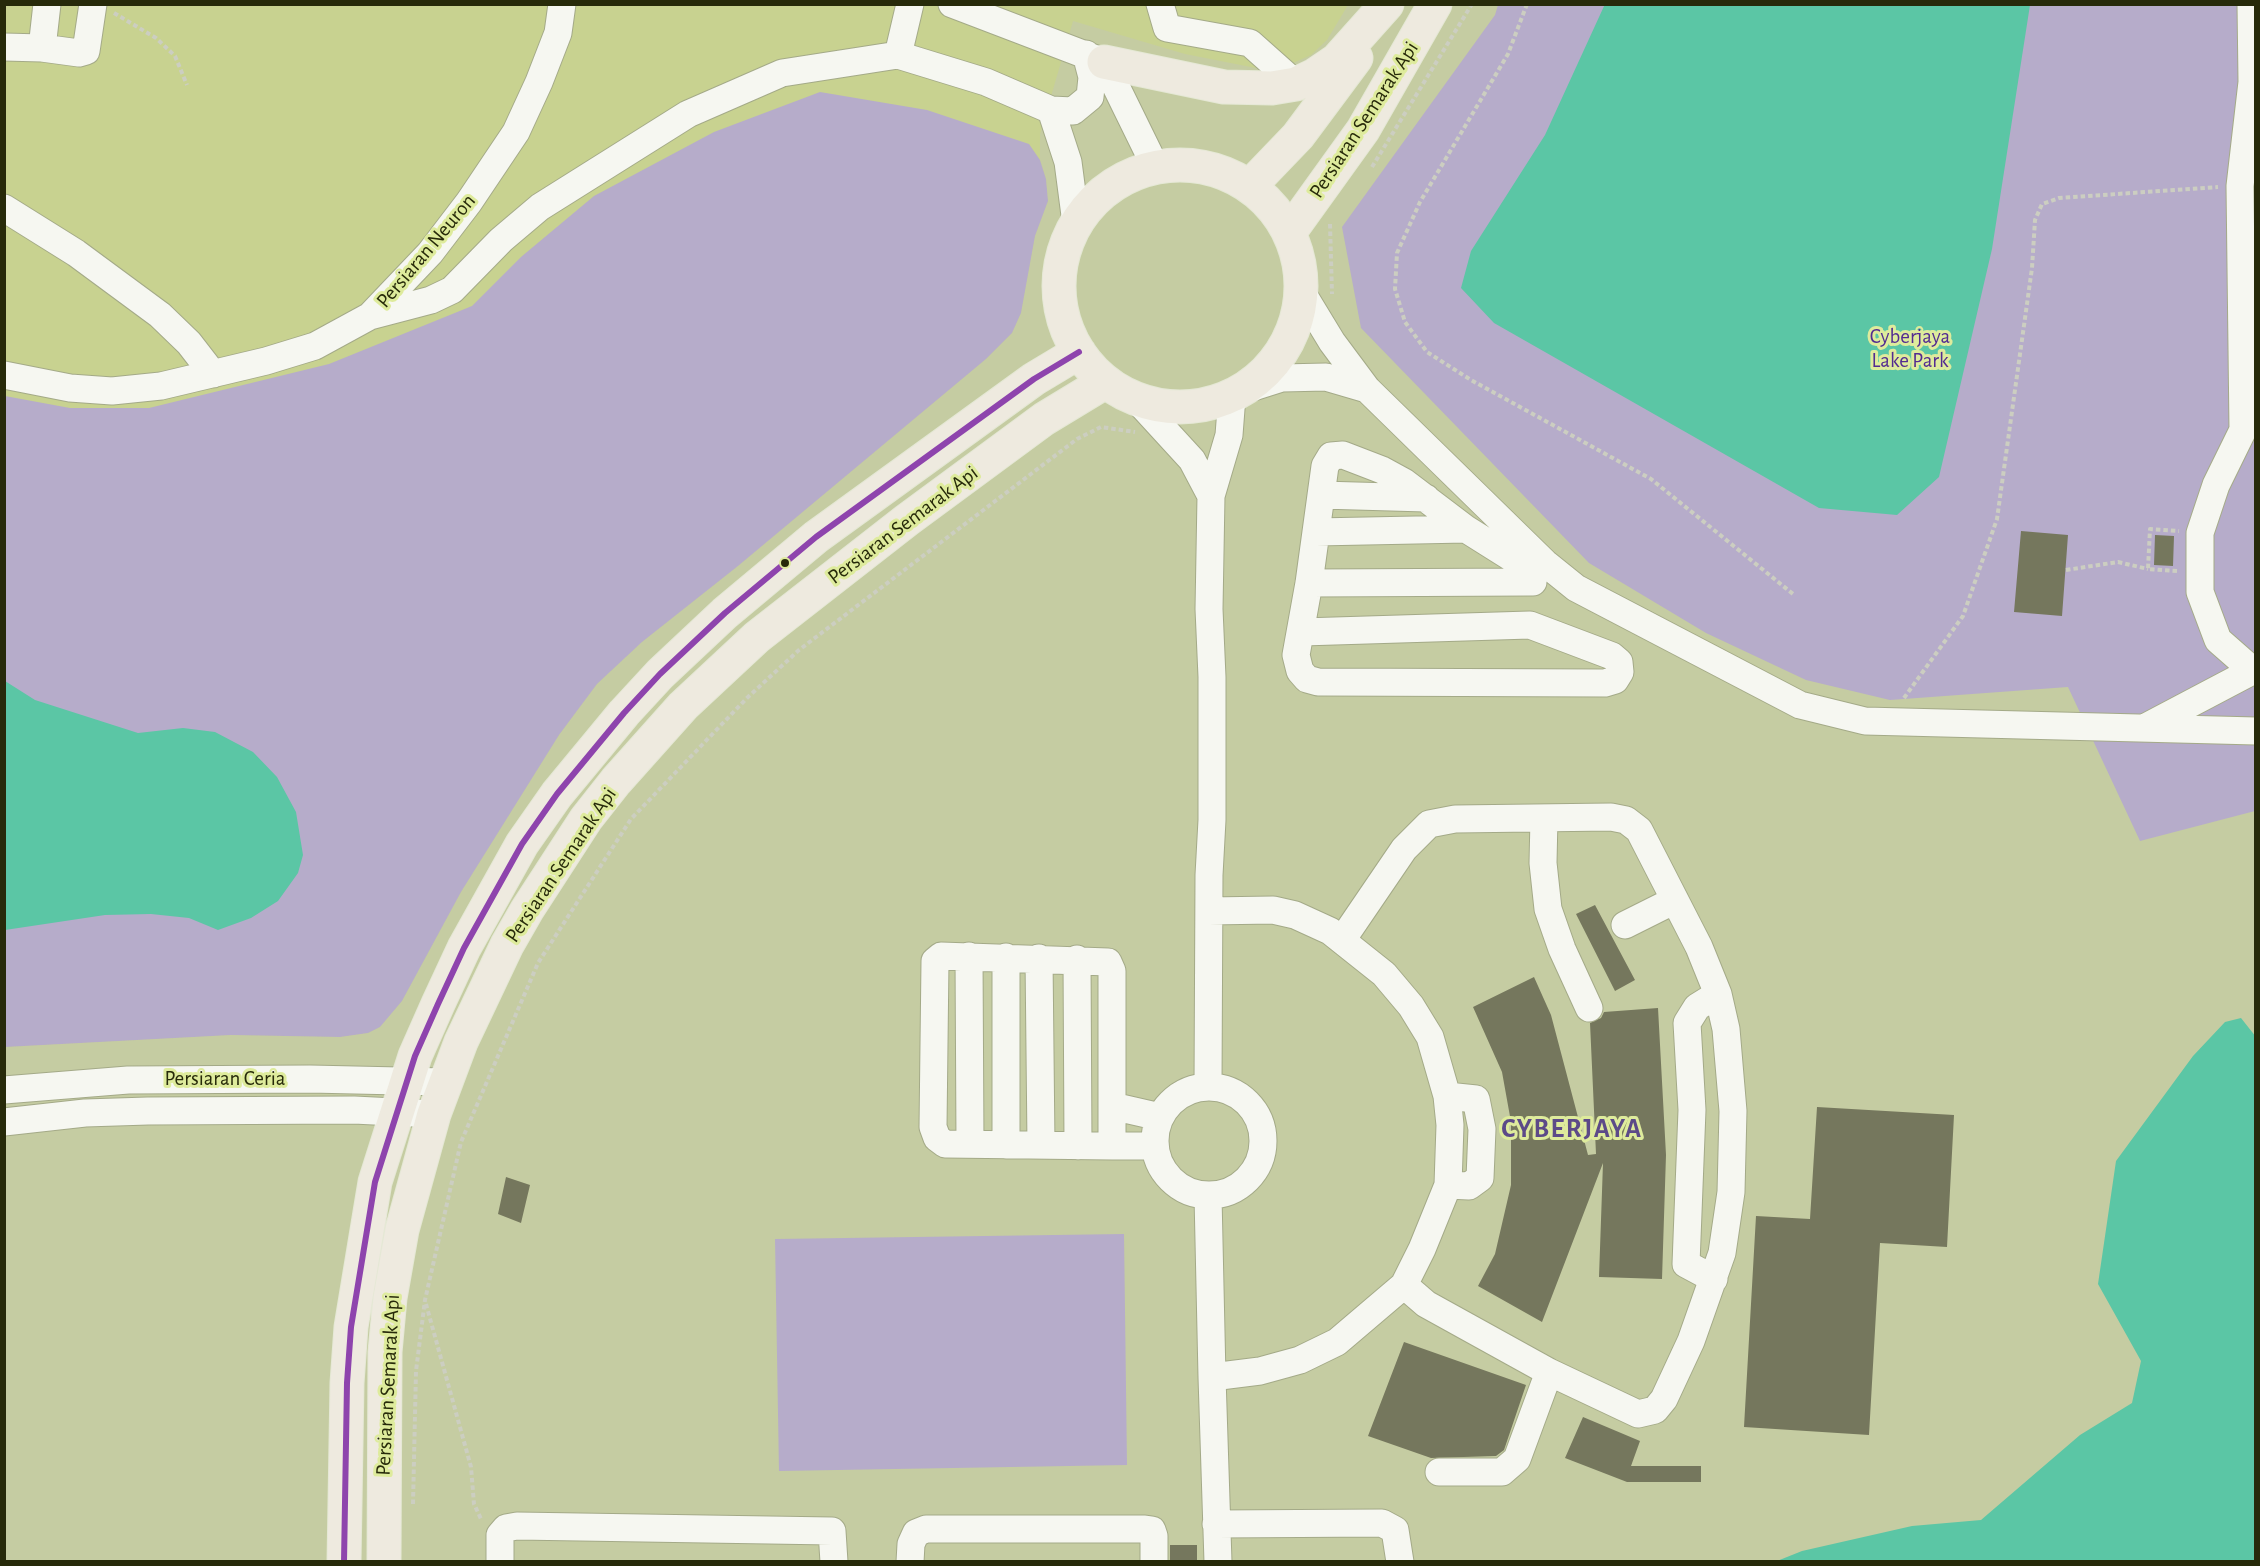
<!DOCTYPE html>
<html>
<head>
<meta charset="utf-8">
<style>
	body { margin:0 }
	#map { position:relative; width:2260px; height:1566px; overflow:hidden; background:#c5cca2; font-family:"Alegreya Sans",sans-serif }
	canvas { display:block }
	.frame { position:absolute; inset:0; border:6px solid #272a0a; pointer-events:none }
</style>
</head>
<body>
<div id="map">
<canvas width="2260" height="1566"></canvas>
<div class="frame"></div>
</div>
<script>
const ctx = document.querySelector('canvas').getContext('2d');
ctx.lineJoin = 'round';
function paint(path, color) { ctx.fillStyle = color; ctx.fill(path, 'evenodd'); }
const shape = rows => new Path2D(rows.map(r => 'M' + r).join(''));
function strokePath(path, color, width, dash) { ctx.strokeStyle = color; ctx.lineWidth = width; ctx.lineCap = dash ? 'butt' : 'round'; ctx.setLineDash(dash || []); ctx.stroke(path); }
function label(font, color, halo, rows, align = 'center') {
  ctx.font = font + ' "Alegreya Sans",sans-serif'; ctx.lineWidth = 6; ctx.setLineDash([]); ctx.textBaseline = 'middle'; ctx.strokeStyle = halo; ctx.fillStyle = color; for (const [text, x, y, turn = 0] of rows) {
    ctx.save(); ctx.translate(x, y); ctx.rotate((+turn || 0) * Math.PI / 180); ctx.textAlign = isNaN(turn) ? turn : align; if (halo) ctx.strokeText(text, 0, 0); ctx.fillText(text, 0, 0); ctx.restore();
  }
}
const built = shape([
	[5,5,1348,5,1327,40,1311,55,1291,64,1261,69,1185,54,1073,21,1040,134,1040,160,1046,179,1048,201,1035,236,1021,313,1012,333,986,359,738,566,642,642,597,684,559,735,461,892,402,1001,380,1027,368,1033,340,1037,231,1035,5,1047]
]);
const green = shape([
	[1498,5,2255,5,2255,811,2140,841,2068,687,1890,700,1806,680,1706,633,1589,563,1361,328,1342,227,1495,15],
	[820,92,927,110,1029,144,1040,160,1046,179,1048,201,1035,236,1021,313,1012,333,986,359,738,566,642,642,597,684,559,735,461,892,402,1001,380,1027,368,1033,340,1037,231,1035,5,1047,5,396,70,408,149,408,329,364,472,306,521,257,594,196,714,132],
	[1124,1234,1127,1465,779,1471,775,1239]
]);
const water = shape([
	[1605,4,2030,5,1992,249,1939,477,1897,515,1819,508,1494,323,1461,288,1471,251,1545,135],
	[5,681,35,700,138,733,183,728,215,732,253,752,277,777,296,812,303,855,298,873,278,901,251,918,218,930,189,918,151,914,105,915,5,930],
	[2241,1018,2256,1037,2255,1561,1777,1561,1802,1551,1912,1526,1981,1520,2080,1435,2132,1403,2141,1361,2098,1284,2116,1161,2193,1056,2225,1022]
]);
const building = shape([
	[2021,531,2068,535,2062,616,2014,612],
	[2155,535,2174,536,2173,566,2154,565],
	[1595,905,1635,980,1615,991,1576,914],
	[1534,977,1551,1015,1588,1155,1596,1154,1590,1023,1601,1018,1604,1012,1658,1008,1666,1155,1662,1279,1599,1277,1603,1163,1542,1322,1478,1286,1495,1254,1511,1185,1511,1122,1502,1072,1473,1007],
	[1817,1107,1954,1115,1947,1247,1880,1243,1869,1435,1744,1427,1756,1216,1810,1219],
	[506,1177,530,1185,521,1223,498,1214],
	[1404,1342,1526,1385,1504,1450,1496,1456,1431,1458,1368,1436],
	[1583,1417,1640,1441,1631,1466,1701,1466,1701,1482,1627,1482,1565,1458],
	[1170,1545,1197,1545,1197,1562,1170,1562]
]);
const path = shape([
	[1527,4,1508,54,1420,202,1397,253,1395,289,1405,322,1427,352,1471,380,1651,479,1793,594],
	[114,13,156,38,175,56,187,85],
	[1372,167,1472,4],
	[1330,224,1332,294],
	[2066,570,2118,562,2148,569],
	[2177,571,2148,569,2150,529,2179,531],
	[1904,698,1963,616,1997,519,2032,268,2035,220,2042,204,2059,198,2218,187],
	[426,1304,471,1467,474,1504,482,1521],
	[413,1504,416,1371,425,1300,461,1142,538,963,631,819,747,698,799,650,1077,439,1101,427,1135,432]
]);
const minor = shape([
	[952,4,1104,62,1155,166],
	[1160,4,1167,28,1250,43,1296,84],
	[2251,4,2252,82,2240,186,2243,430,2216,485,2200,533,2200,592,2218,640,2251,669],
	[4,47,42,48,79,53,86,51,93,4],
	[42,48,47,4],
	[898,55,910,4],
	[1051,110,1068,162,1076,223],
	[4,208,76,253,160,315,189,343,213,374],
	[1301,291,1332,342,1367,389,1545,563,1576,588,1800,705,1865,721,2256,731],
	[370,316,431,300,452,290,501,240,540,207,688,114,782,73,898,55,986,82,1051,110,1073,111,1090,97,1092,77,1086,54],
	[4,375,70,388,112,391,161,386,266,361,315,346,370,316,430,253,469,202,516,132,539,82,558,33,562,4],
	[1241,391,1282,378,1326,377,1367,389],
	[1137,400,1192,460,1211,496],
	[1321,495,1426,498],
	[1316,532,1466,529],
	[1309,583,1533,582],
	[1302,632,1530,625,1612,656,1619,662,1620,672,1615,680,1605,683,1318,682,1307,679,1300,671,1296,655,1309,583,1325,466,1331,456,1343,455,1382,470,1404,482,1466,529,1536,573],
	[2146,727,2256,669],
	[1544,818,1543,863,1548,909,1562,949,1589,1008],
	[1625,925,1675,900],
	[1342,940,1404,849,1429,824,1455,819,1611,817,1626,820,1639,830,1699,947,1718,994,1726,1029,1733,1111,1731,1192,1722,1253,1691,1341,1664,1399,1655,1410,1638,1414,1549,1372,1426,1304,1404,1285],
	[969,956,970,1144],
	[1039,958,1041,1145],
	[1077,959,1078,1146],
	'1155 1141a54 54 0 1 1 108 0a54 54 0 1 1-108 0Z',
	[1208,1087,1209,875,1212,820,1212,677,1209,609,1211,496,1229,435,1232,396],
	[4,1090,128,1080,310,1079,445,1082],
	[1447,1096,1476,1099,1482,1129,1480,1178,1469,1186,1448,1185],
	[1112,1106,1160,1117],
	[4,1122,85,1113,148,1111,354,1110,434,1114],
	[1006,1145,1006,957],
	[1112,1146,1112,971,1108,962,941,956,935,961,933,1127,937,1138,945,1144,1112,1146,1154,1146],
	[1208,1196,1212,1377,1260,1371,1300,1360,1337,1342,1404,1285,1422,1249,1448,1185,1450,1125,1447,1096,1430,1037,1411,1006,1384,974,1330,931,1295,915,1273,910,1209,911],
	[1714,1279,1686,1264,1692,1110,1687,1023,1697,1007,1718,994],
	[1212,1377,1218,1562],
	[1439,1472,1502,1472,1517,1459,1549,1372],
	[1216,1524,1382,1523,1395,1530,1400,1562],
	[500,1562,500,1535,506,1528,517,1526,832,1531,834,1562],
	[910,1562,911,1544,916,1533,926,1529,1145,1529,1152,1530,1154,1536,1154,1562]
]);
const major = shape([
	[1104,62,1224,87,1272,88,1296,84,1315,75,1337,60,1387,4],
	'1059 286a121 121 0 1 1 242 0a121 121 0 1 1-242 0Z',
	[1250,186,1298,136,1356,58],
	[1289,233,1363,130,1435,4],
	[344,1562,347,1383,351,1327,375,1182,415,1056,438,1004,464,948,522,844,557,794,624,713,660,674,725,613,816,537,1034,379,1079,352],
	[384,1562,385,1352,390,1298,402,1230,434,1114,461,1042,507,945,527,910,586,819,616,781,683,706,757,637,907,520,1044,419,1105,382]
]);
const bus1 = shape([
	[344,1562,347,1383,351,1327,375,1182,415,1056,438,1004,464,948,522,844,557,794,624,713,660,674,725,613,816,537,1034,379,1079,352]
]);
const markers = [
	[785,563,5,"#272a0a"]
];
const streetNames = [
	["Persiaran Semarak Api",1364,120,-57],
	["Persiaran Neuron",426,251,-50],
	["Persiaran Semarak Api",903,525,-37],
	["Persiaran Semarak Api",561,865,-56],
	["Persiaran Ceria",225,1079],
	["Persiaran Semarak Api",388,1385,-87]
];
const parkNames = [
	["Cyberjaya",1910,337],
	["Lake Park",1910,361]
];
const districtNames = [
	["CYBERJAYA",1572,1129]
];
paint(built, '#c8d290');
paint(green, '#b6acca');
paint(water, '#5bc6a5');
paint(building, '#75775d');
strokePath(minor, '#a4aa88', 29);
strokePath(major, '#e5e8d5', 35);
strokePath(path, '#cccec1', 4, [4.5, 3]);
strokePath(minor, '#f6f7f1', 27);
strokePath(major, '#eeeadf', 33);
strokePath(bus1, '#8e44ad', 6);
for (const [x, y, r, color] of markers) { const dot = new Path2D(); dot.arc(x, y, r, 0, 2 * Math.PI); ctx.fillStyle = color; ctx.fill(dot); strokePath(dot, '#deeb9c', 2); }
label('21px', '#272a0a', '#deeb9c', streetNames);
label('21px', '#522b91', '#deeb9c', parkNames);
ctx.letterSpacing = '1.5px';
label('bold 27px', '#5c4a88', '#deeb9c', districtNames);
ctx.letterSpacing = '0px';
</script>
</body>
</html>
